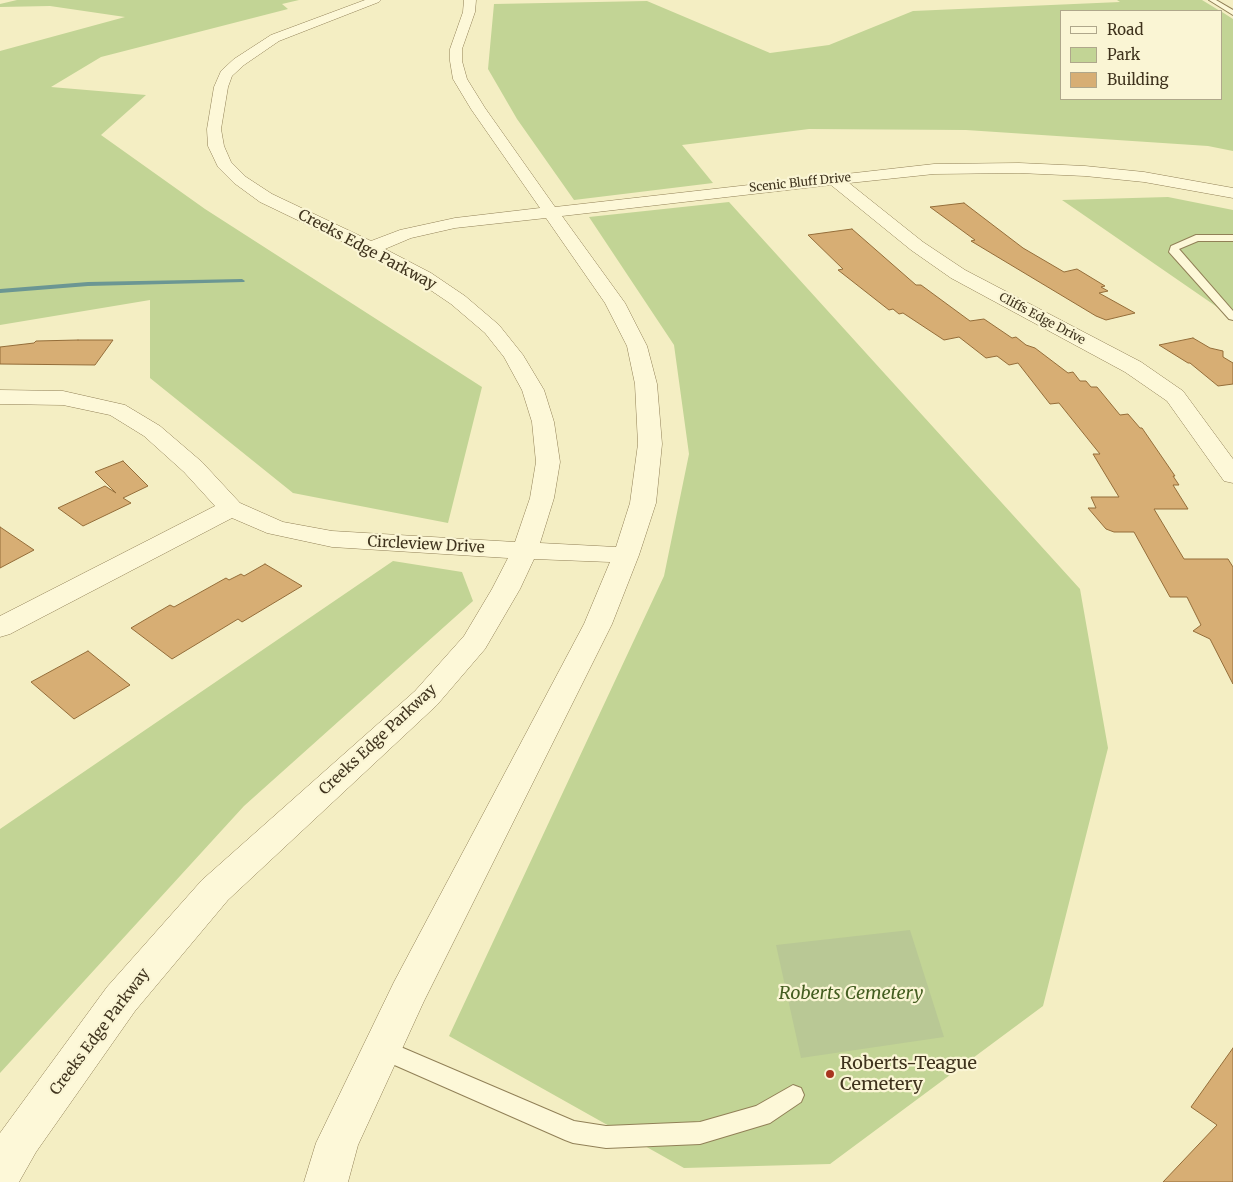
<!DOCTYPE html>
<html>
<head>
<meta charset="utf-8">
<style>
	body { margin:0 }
	#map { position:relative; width:1233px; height:1182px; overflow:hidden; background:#f4eec3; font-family:Merriweather,serif }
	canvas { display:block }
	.legend { position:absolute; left:1060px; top:10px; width:162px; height:90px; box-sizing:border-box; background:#faf5d4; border:1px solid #afa78b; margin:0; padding:6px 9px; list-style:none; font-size:15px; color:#3f331d }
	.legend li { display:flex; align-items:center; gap:10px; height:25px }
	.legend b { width:25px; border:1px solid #afa78b }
</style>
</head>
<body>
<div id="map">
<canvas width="1233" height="1182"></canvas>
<ul class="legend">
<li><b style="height:6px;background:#fdf8d8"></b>Road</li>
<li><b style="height:14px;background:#c2d495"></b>Park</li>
<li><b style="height:14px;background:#d7ae74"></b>Building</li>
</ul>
</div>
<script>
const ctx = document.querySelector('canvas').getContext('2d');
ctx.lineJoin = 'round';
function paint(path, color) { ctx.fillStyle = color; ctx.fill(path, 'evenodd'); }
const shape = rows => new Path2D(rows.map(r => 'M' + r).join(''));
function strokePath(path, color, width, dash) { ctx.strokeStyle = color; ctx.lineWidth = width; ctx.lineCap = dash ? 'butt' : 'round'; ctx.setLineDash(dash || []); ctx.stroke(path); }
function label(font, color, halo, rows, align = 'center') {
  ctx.font = font + ' Merriweather,serif'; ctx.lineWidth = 4.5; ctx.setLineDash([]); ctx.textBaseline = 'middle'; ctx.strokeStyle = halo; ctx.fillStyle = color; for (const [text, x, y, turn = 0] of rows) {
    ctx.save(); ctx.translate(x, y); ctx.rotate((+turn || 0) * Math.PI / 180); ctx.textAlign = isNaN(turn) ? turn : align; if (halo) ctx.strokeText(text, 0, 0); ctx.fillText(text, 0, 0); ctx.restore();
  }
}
const green = shape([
	[17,0,299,0,282,4,288,9,101,57,51,87,146,95,101,135,205,209,482,387,448,523,293,493,150,378,150,300,0,325,0,51,125,17,50,6,0,7,0,4],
	[1117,0,1202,0,1220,11,1062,11,1062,99,1222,99,1222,12,1233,19,1233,151,1208,146,966,130,809,129,682,145,713,183,574,200,517,119,488,69,494,4,647,1,770,53,829,45,913,11,1120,2],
	[1168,197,1233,210,1233,318,1062,200],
	[729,202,1080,589,1108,748,1043,1006,830,1164,684,1168,449,1036,664,576,689,454,674,345,589,217],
	[393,561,462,572,473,601,244,806,0,1073,0,829]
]);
const cemetery = shape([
	[910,930,944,1037,801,1058,776,945]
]);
const stream = shape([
	[242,279,245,281,244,282,88,286,0,293,0,289,88,282,242,279]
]);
const building = shape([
	[964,203,1023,248,1064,272,1077,269,1105,286,1101,287,1108,291,1099,293,1135,313,1106,320,1096,316,971,241,975,240,930,207,964,203],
	[852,229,916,285,921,285,970,321,984,319,1012,338,1016,337,1026,345,1035,348,1068,373,1073,372,1080,381,1086,381,1091,387,1097,387,1120,415,1128,414,1140,428,1142,428,1175,476,1173,476,1179,485,1173,485,1188,509,1154,509,1184,559,1228,559,1233,567,1233,684,1210,639,1193,631,1201,625,1187,597,1170,597,1134,532,1114,532,1106,529,1088,508,1096,508,1091,497,1119,497,1093,454,1100,454,1059,403,1050,404,1018,363,1009,365,997,356,986,358,959,337,944,340,903,313,899,314,893,309,889,310,838,270,843,269,808,235,852,229],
	[1193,338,1210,348,1223,351,1223,357,1233,363,1233,384,1218,386,1190,363,1188,363,1159,345,1193,338],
	[78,340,113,340,95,365,0,364,0,347,34,343,36,341,78,340],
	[123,461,148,486,123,498,131,503,83,526,58,508,105,486,116,493,95,472,123,461],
	[0,527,34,550,0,568,0,527],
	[265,564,302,586,242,622,238,619,172,659,131,628,170,605,174,607,226,578,229,580,241,574,244,576,265,564],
	[88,651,130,685,74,719,31,682,88,651],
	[1233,1048,1233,1182,1163,1182,1217,1125,1191,1107,1233,1048]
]);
const service = shape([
	[1209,0,1216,0,1233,10,1233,15,1209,0],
	[1196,235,1233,235,1233,241,1198,241,1179,249,1233,311,1233,320,1229,319,1169,252,1171,246,1196,235],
	[382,1039,574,1121,606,1126,700,1122,756,1106,793,1085,801,1088,804,1095,801,1102,770,1123,700,1144,606,1148,573,1143,565,1140,374,1056,371,1049,374,1042,382,1039]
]);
const minor = shape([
	[365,0,381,0,379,2,279,41,244,65,232,76,228,87,221,129,224,146,231,162,246,177,272,194,371,241,400,230,455,218,540,208,471,109,453,79,450,61,450,49,463,12,464,0,476,0,475,12,462,49,462,61,467,79,485,108,555,207,934,164,1019,163,1085,166,1144,172,1233,188,1233,198,1144,182,1085,176,1019,173,934,174,849,183,923,242,965,270,1141,362,1183,391,1233,459,1233,483,1224,481,1167,401,1125,372,951,278,911,250,831,185,562,216,625,303,647,346,657,384,662,444,656,503,639,555,612,624,424,1001,358,1145,348,1182,304,1182,316,1143,394,982,584,624,610,562,534,559,520,589,485,649,437,705,228,900,135,1011,36,1152,19,1182,0,1182,0,1133,107,987,202,880,415,691,464,636,492,589,508,558,332,547,267,533,232,518,10,634,0,637,0,616,215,506,184,472,144,436,110,415,63,405,0,404,0,390,63,391,125,405,160,426,202,462,240,503,283,522,332,531,515,542,530,498,536,462,532,422,522,390,504,357,485,333,451,304,417,281,364,252,260,202,234,183,218,167,208,146,207,129,214,87,221,71,234,59,271,35,365,0],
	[546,218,605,303,627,346,635,384,638,444,630,503,616,547,540,543,554,498,560,462,554,422,544,390,523,355,499,325,465,296,431,273,385,249,411,238,455,228,546,218]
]);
const markers = [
	[830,1074,5,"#a8351f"]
];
const farStreetnames = [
	["Scenic Bluff Drive",800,183,-6],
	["Cliffs Edge Drive",1042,319,28]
];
const streetNames = [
	["Creeks Edge Parkway",367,250,28],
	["Circleview Drive",426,545,3],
	["Creeks Edge Parkway",378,740,-43],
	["Creeks Edge Parkway",100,1032,-53]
];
const nearParknames = [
	["Roberts Cemetery",851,994]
];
const nearPoinames = [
	["Roberts-Teague",840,1064],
	["Cemetery",840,1085]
];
paint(green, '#c2d495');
paint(cemetery, '#b9c895');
paint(stream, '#6b9693');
paint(building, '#d7ae74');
strokePath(building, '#946d39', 1);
strokePath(service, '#918057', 2);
strokePath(minor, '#918057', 1);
paint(service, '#fdf8d8');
paint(minor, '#fdf8d8');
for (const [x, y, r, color] of markers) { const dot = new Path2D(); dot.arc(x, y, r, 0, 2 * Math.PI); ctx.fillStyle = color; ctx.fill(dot); strokePath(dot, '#faf5d4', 2); }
label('12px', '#3f331d', '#faf5d4', farStreetnames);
label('15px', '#3f331d', '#faf5d4', streetNames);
label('italic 18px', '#445e21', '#faf5d4', nearParknames);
label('18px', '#3f331d', '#faf5d4', nearPoinames, 'left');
</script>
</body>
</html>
